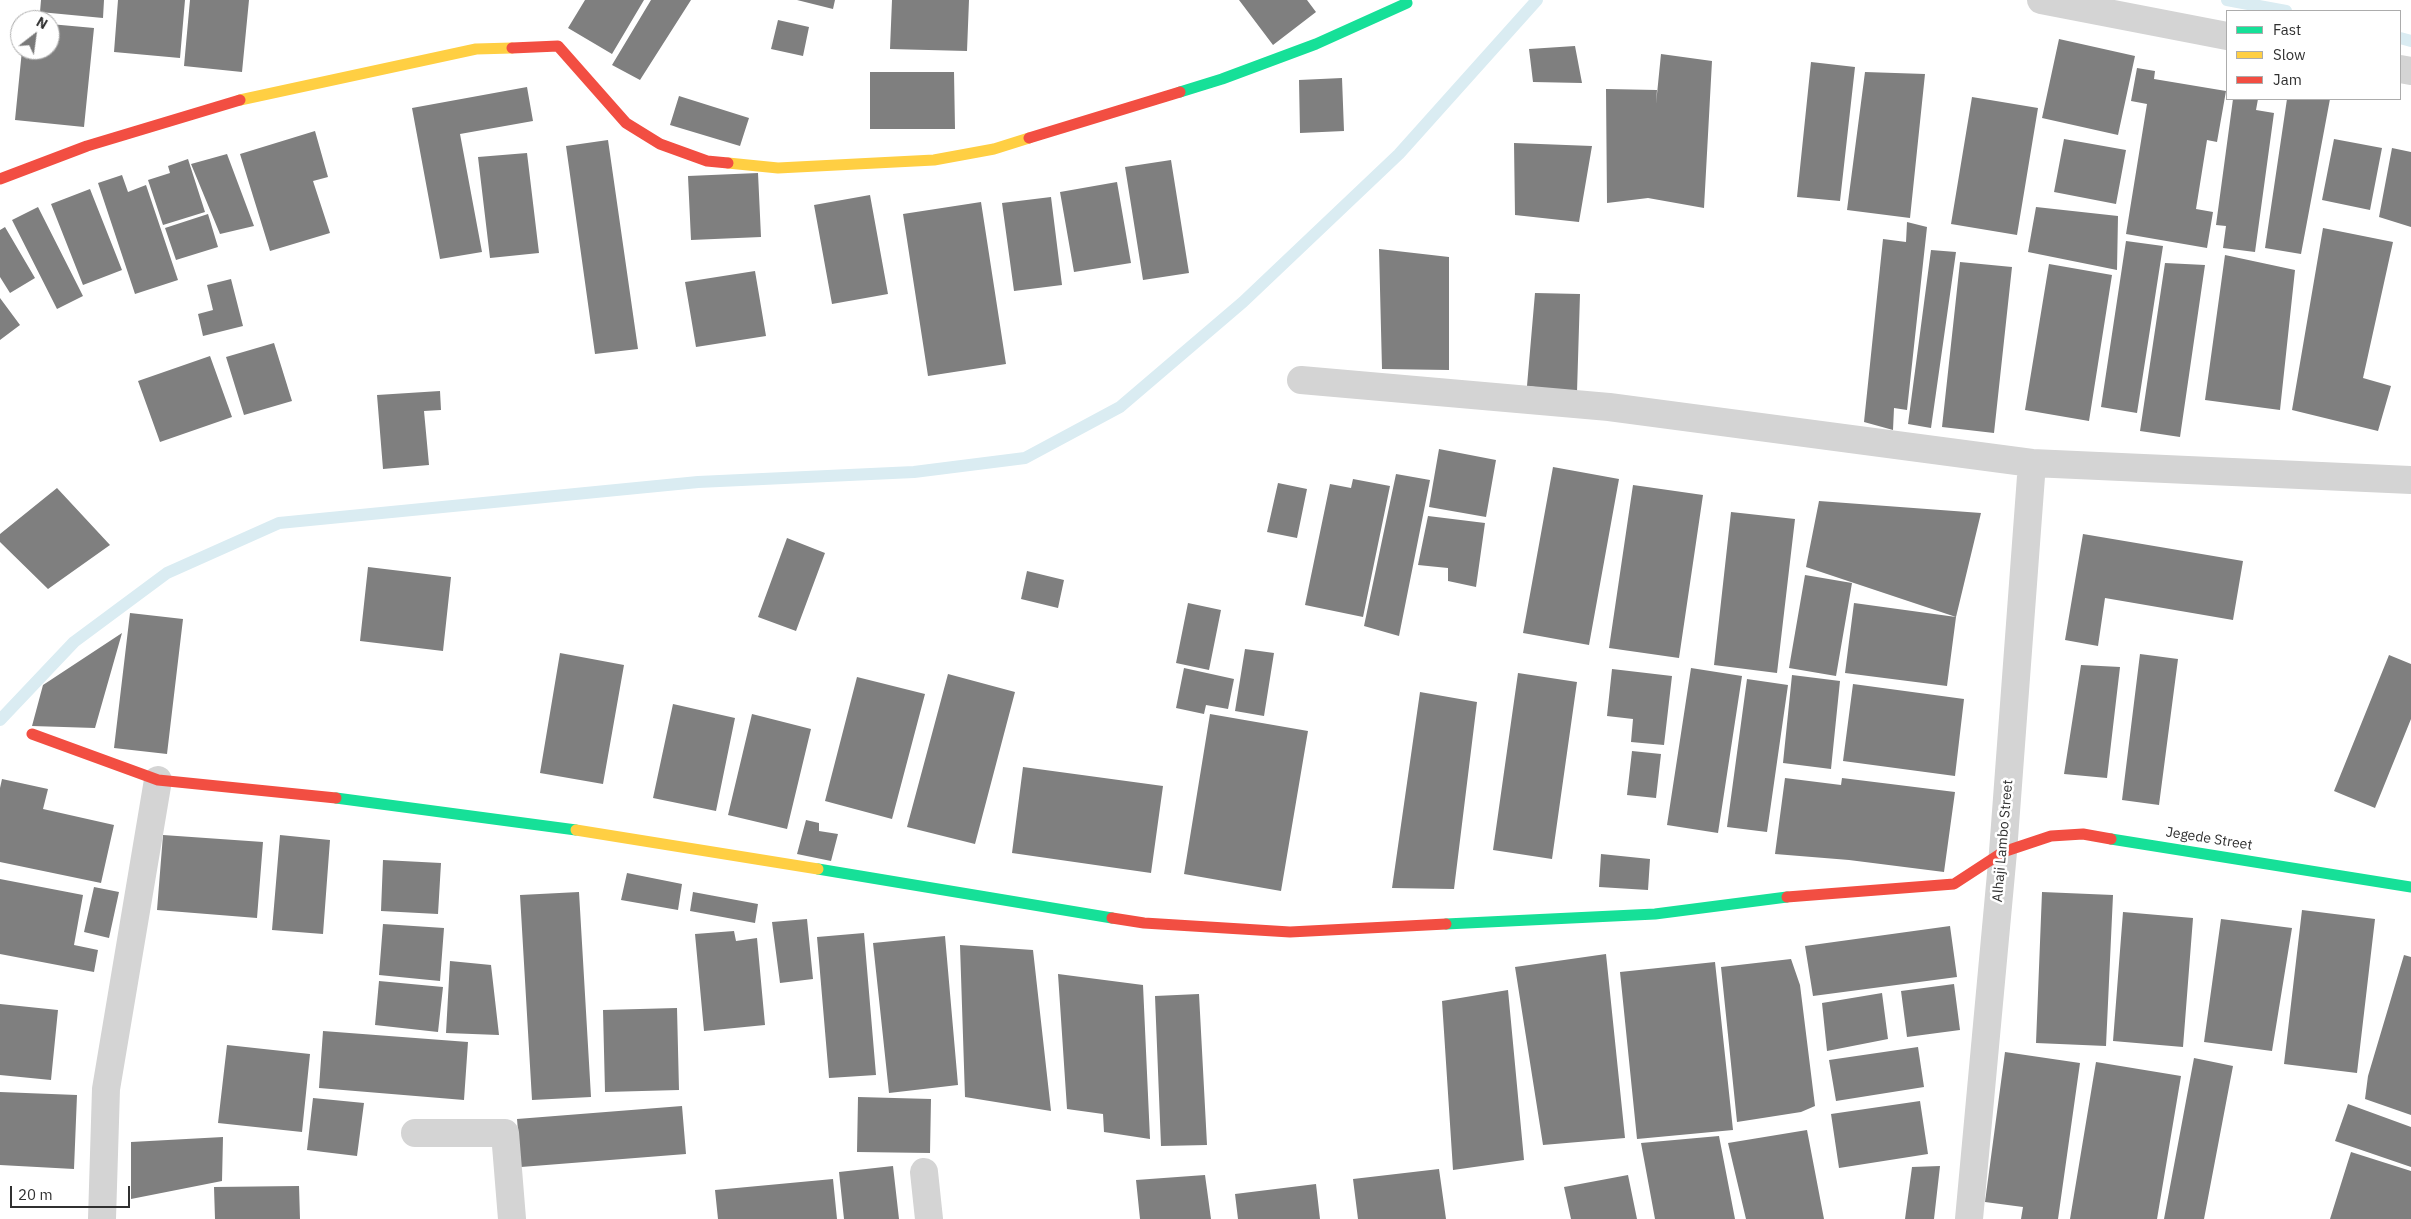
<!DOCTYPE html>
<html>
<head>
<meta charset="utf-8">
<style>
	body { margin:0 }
	#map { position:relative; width:2411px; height:1219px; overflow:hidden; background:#fff; font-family:"IBM Plex Sans",sans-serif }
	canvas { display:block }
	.legend { position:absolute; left:2226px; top:10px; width:175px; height:90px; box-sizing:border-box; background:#fff; border:1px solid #acacac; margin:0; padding:6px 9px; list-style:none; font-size:15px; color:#303030 }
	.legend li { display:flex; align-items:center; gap:10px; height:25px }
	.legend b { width:25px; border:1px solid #acacac }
	.north { position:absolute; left:10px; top:10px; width:50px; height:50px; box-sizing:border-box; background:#fff; border:1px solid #acacac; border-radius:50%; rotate:30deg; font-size:14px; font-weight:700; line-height:20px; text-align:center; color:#303030 }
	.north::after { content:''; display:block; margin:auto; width:18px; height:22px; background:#787878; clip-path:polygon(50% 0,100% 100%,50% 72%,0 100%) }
	.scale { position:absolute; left:10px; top:1186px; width:120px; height:22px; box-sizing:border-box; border:2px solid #303030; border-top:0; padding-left:6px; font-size:15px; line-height:18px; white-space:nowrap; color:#303030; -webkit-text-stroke:4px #fff; paint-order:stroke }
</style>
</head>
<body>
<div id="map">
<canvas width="2411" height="1219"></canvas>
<ul class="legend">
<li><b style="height:6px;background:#16e098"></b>Fast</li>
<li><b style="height:6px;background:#ffcf43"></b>Slow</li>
<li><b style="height:6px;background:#f24e42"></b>Jam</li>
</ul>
<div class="north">N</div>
<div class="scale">20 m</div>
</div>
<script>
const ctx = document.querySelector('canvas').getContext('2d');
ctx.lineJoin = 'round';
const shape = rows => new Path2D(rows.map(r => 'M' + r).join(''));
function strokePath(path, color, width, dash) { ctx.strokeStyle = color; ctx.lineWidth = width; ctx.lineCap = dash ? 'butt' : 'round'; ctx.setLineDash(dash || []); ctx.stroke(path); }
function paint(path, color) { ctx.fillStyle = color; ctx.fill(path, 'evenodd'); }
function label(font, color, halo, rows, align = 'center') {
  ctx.font = font + ' "IBM Plex Sans",sans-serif'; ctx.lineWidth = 5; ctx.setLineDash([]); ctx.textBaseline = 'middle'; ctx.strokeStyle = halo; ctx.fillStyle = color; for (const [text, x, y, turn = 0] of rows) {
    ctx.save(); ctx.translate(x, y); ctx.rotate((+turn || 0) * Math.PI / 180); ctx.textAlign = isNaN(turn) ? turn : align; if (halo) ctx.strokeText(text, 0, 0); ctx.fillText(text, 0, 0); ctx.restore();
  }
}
const stream = shape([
	[2227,0,2286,11],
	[2400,38,2411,41],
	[0,720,74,642,167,573,279,523,698,482,914,472,1025,458,1120,407,1243,302,1399,154,1537,0]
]);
const building = shape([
	[41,0,104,0,103,18,40,12],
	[118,0,185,0,180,58,114,52],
	[190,0,249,0,242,72,184,66],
	[585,0,644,0,612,54,568,28],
	[651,0,691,0,640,80,612,65],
	[797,0,835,0,833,9],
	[892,0,969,0,967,51,890,49],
	[1239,0,1307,0,1316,12,1273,45],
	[778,20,809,27,803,56,771,49],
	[50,24,94,28,84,127,15,120,22,50,50,50],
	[2059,39,2135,56,2118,135,2042,118],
	[1575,46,1582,83,1533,82,1529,49],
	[1661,54,1712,61,1704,208,1648,198,1607,203,1606,89,1657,90,1656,104],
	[1811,62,1855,67,1840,201,1797,197],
	[2137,68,2155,71,2154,79,2226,91,2217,142,2207,140,2196,209,2213,212,2207,248,2126,234,2147,104,2131,101],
	[870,72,954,72,955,129,870,129],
	[1865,72,1925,74,1910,218,1847,210],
	[1342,78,1344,131,1300,133,1299,80],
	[527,87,533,121,460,134,482,252,440,259,412,108],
	[679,96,749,118,740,146,670,125],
	[1972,97,2038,108,2017,235,1951,224],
	[2233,99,2258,99,2256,110,2274,113,2255,252,2223,248,2226,226,2216,225],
	[2287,99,2330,99,2301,254,2265,248],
	[315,131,328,177,313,181,330,233,270,251,240,154],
	[2064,139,2126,150,2116,204,2054,192],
	[2334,139,2382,148,2370,210,2322,200],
	[608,140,638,349,595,354,566,146],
	[1514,143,1592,146,1579,222,1515,215],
	[2392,148,2411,152,2411,227,2379,217],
	[527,153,539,253,490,258,478,157],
	[227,154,254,226,220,234,191,164],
	[188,159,205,212,163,225,148,180,170,173,168,166],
	[1171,160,1189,273,1143,280,1125,167],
	[758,173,761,237,691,240,688,176],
	[122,175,128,192,146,185,178,280,135,294,98,183],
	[1117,182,1131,263,1074,272,1060,192],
	[90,189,122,270,83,285,51,204],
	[870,195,888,294,832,304,814,205],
	[1051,197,1062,285,1014,291,1002,203],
	[981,202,1006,364,928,376,903,214],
	[38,207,83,296,57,309,12,220],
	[2036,207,2118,216,2117,270,2028,252],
	[208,214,218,247,176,260,165,228],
	[1907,222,1927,227,1907,410,1894,408,1893,430,1864,422,1883,239,1906,242],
	[5,227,35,278,10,293,0,277,0,230],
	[2323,228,2393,242,2363,378,2391,386,2378,431,2292,410],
	[2126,241,2163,246,2137,413,2101,407],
	[1379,249,1449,257,1449,370,1382,369],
	[1931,250,1956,252,1931,428,1908,424],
	[2225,255,2295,270,2280,410,2205,400],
	[1960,262,2012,267,1994,433,1942,427],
	[2165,263,2205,265,2180,437,2140,431],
	[2049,264,2112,275,2089,421,2025,410],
	[755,271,766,336,696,347,685,282],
	[231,279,243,326,203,336,198,314,213,310,207,285],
	[1535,293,1580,294,1577,392,1527,386],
	[0,298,20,325,0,340],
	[274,343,292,401,244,415,226,357],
	[210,356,232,417,160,442,138,381],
	[440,391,441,410,424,411,429,465,383,469,377,395],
	[1439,449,1496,460,1486,517,1429,507],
	[1553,467,1619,479,1589,645,1523,633],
	[1396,474,1430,480,1399,636,1364,626],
	[1353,479,1390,486,1363,617,1305,605,1330,484,1351,488],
	[1278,483,1307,489,1297,538,1267,532],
	[1633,485,1703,495,1679,658,1609,648],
	[57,488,110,545,48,589,0,542,0,534],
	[1819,501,1981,513,1956,617,1947,686,1845,673,1854,603,1956,617,1806,567],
	[1731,512,1795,519,1777,673,1714,665],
	[1428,516,1485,523,1476,587,1448,581,1448,568,1418,565],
	[2083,534,2243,561,2233,620,2105,598,2098,646,2065,640],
	[787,538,825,553,796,631,758,617],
	[368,567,451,577,443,651,360,641],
	[1027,571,1064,580,1058,608,1021,599],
	[1805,575,1852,583,1836,676,1789,668],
	[1188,603,1221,610,1209,670,1176,663],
	[130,613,183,619,167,754,114,748],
	[122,633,95,728,32,726,43,685],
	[1245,649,1274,653,1264,716,1235,711],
	[560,653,624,665,603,784,540,773],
	[2140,654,2178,659,2159,805,2122,800],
	[2389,655,2411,664,2411,719,2375,808,2334,791],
	[2081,665,2120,667,2107,778,2064,774],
	[1184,668,1234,679,1228,709,1206,705,1204,714,1176,708],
	[1691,668,1742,676,1718,833,1667,825],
	[1612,669,1672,676,1664,745,1631,742,1633,719,1607,716],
	[1518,673,1577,682,1552,859,1493,850],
	[948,674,1015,692,975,844,907,827],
	[1792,675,1840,681,1831,769,1783,763],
	[857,677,925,694,892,819,825,801],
	[1747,679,1788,685,1767,832,1727,827],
	[1853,684,1964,699,1955,776,1843,761],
	[1420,692,1477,702,1454,889,1392,888],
	[673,704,735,718,716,811,653,798],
	[752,714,811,729,787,829,728,815],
	[1210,714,1308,731,1281,891,1184,874],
	[1632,751,1661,754,1656,798,1627,795],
	[1023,767,1163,786,1151,873,1012,853],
	[1785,778,1841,785,1842,778,1955,792,1944,872,1849,860,1775,854],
	[2,779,48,789,43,809,114,825,101,883,0,862,0,788],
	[806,820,819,823,819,831,838,834,831,861,797,854],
	[163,835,263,842,257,918,157,910],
	[280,835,330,840,323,934,272,930],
	[1601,854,1650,859,1648,890,1599,887],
	[383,860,441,863,438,914,381,911],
	[627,873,682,884,678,910,621,900],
	[0,879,83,895,74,945,98,950,94,972,0,954],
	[94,887,119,892,109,938,84,932],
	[579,892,591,1097,532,1100,520,895],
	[693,892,758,904,755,923,690,911],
	[2042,892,2113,895,2106,1046,2036,1043],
	[2302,910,2375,919,2357,1073,2284,1064],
	[2123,912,2193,918,2183,1047,2113,1041],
	[807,919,813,979,780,983,772,922],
	[2221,919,2292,928,2272,1051,2204,1042],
	[383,924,444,928,440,981,379,975],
	[1950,926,1957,977,1813,996,1805,946],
	[734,931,736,941,757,938,765,1025,704,1031,695,934],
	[864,933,876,1075,829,1078,817,937],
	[945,936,958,1085,889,1093,873,943],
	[960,945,1033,950,1051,1111,965,1097],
	[1606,954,1625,1138,1543,1145,1515,967],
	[2404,955,2411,957,2411,1115,2365,1099,2368,1076],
	[1791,959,1800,985,1815,1106,1801,1112,1737,1122,1721,967],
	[450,961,491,965,499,1035,446,1033],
	[1715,962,1733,1130,1637,1139,1620,972],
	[1058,974,1143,985,1150,1139,1104,1132,1103,1114,1067,1109],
	[379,981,443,987,438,1032,375,1025],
	[1954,984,1960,1030,1907,1037,1901,991],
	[1508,990,1524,1160,1453,1170,1442,1001],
	[1882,993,1888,1039,1827,1051,1822,1003],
	[1199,994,1207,1145,1161,1146,1155,996],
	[0,1004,58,1010,51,1080,0,1075],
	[677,1008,679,1090,605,1092,603,1010],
	[323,1031,468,1042,464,1100,319,1088],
	[227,1045,310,1054,302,1132,218,1123],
	[1918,1047,1924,1087,1836,1101,1829,1060],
	[2005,1052,2080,1063,2058,1219,2021,1219,2023,1207,1985,1202],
	[2194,1058,2233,1066,2204,1219,2164,1219],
	[2096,1062,2181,1076,2157,1219,2070,1219],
	[0,1092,77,1095,74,1169,0,1165],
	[858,1097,931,1099,930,1153,857,1152],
	[313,1098,364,1103,357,1156,307,1150],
	[1920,1101,1928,1154,1839,1168,1831,1114],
	[2348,1104,2411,1127,2411,1167,2335,1141],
	[682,1106,686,1154,521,1167,517,1119],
	[1807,1130,1824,1219,1746,1219,1728,1143],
	[1719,1136,1735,1219,1655,1219,1641,1143],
	[223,1137,222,1181,131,1199,131,1142],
	[2351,1152,2411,1171,2411,1219,2330,1219],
	[893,1166,899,1219,844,1219,839,1172],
	[1940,1166,1934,1219,1905,1219,1912,1167],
	[1439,1169,1446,1219,1358,1219,1353,1179],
	[1205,1175,1211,1219,1140,1219,1136,1180],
	[1628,1175,1637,1219,1571,1219,1564,1187],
	[833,1179,837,1219,718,1219,715,1190],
	[1316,1184,1320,1219,1238,1219,1235,1194],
	[299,1186,300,1219,215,1219,214,1187]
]);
const street = shape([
	[2041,0,2227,36],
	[2400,69,2411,71],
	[1301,380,1609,407,2032,463,2411,480],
	[415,1133,505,1133,512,1219],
	[924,1172,929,1219],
	[102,1219,106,1089,158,780],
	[1969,1219,2003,852,2032,463]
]);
const fast = shape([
	[1180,92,1222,79,1316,44,1407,3],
	[336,798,576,830],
	[2111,839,2411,887],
	[818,869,1112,918],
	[1446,924,1655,914,1787,897]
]);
const slow = shape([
	[240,100,476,49,512,48],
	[728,163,778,168,934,160,994,149,1029,138],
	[576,830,818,869]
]);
const jam = shape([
	[512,48,558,46,626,123,660,144,707,161,728,163],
	[1029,138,1180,92],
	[0,179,87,146,240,100],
	[32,734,158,780,336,798],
	[1787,897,1954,884,2003,852,2051,836,2083,834,2111,839],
	[1112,918,1144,923,1290,932,1446,924]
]);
const streetNames = [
	["Jegede Street",2209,839,9],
	["Alhaji Lambo Street",2003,841,-85]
];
strokePath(stream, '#daecf2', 12);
paint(building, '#7f7f7f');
strokePath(street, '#d4d4d4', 28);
strokePath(fast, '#16e098', 11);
strokePath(slow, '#ffcf43', 11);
strokePath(jam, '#f24e42', 11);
label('14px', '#303030', '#fff', streetNames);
</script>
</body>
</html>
